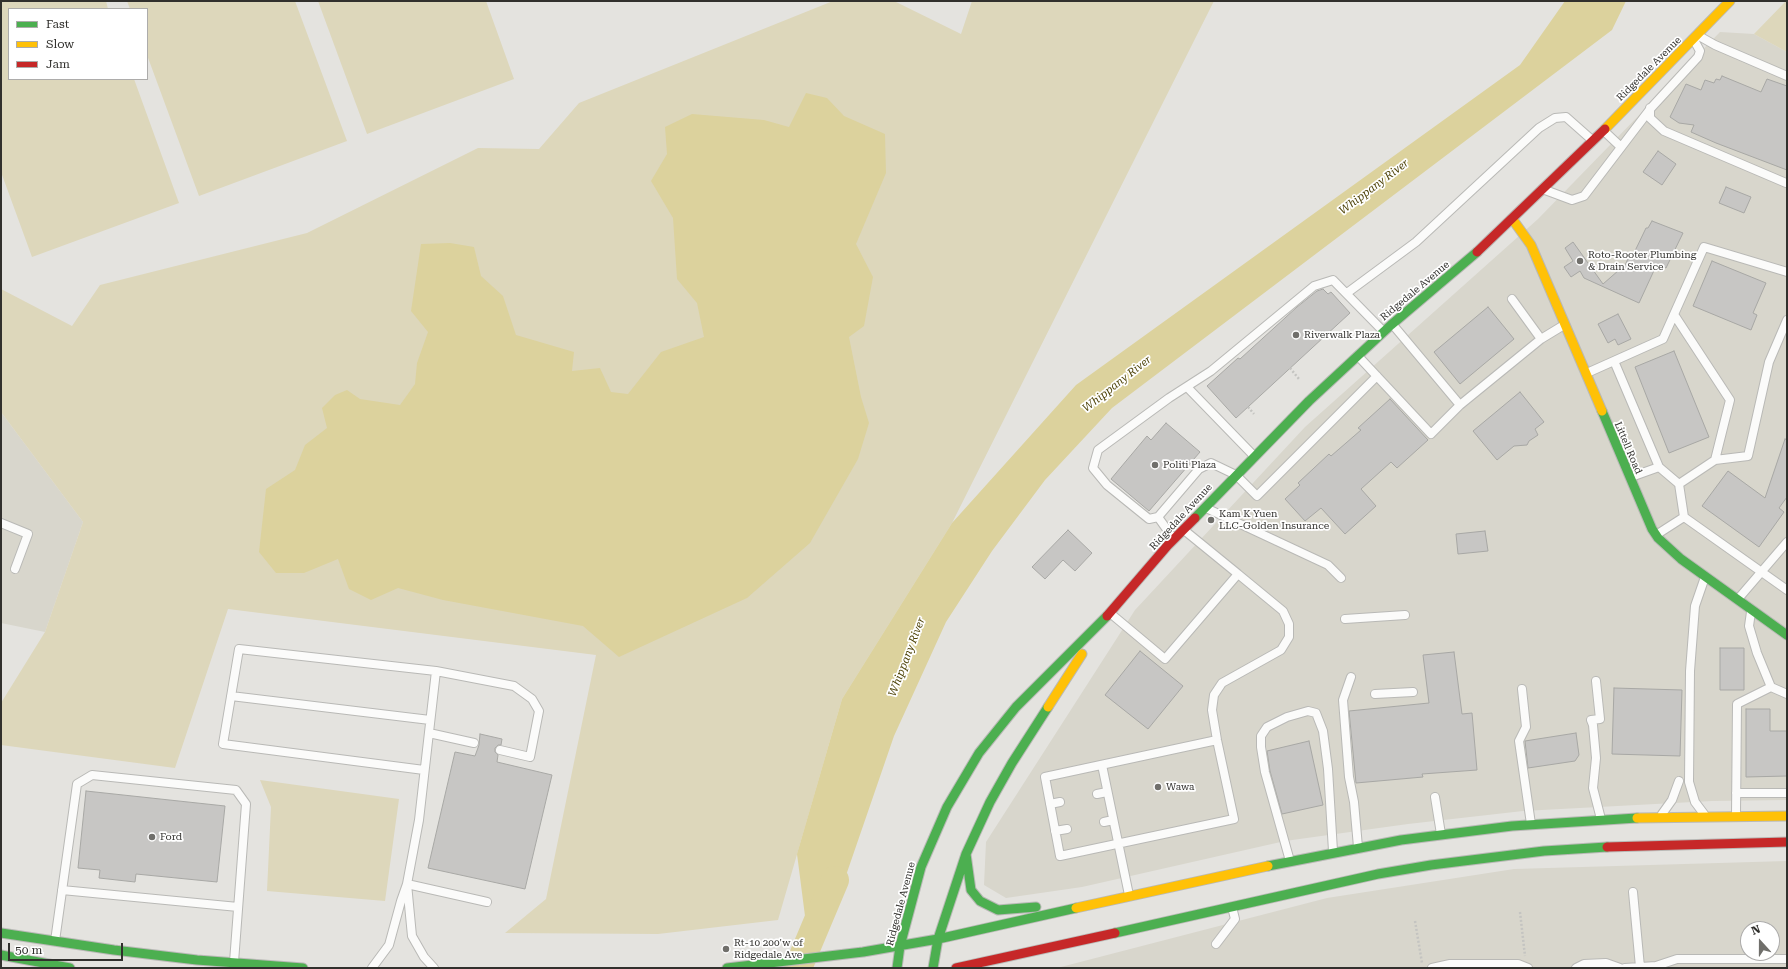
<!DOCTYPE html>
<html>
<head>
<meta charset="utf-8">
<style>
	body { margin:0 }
	#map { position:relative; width:1788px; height:969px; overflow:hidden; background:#e4e3df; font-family:"Roboto Serif",serif }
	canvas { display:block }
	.frame { position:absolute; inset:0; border:2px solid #31302d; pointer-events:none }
	.legend { position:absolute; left:8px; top:8px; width:140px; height:72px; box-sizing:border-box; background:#fff; border:1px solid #adacab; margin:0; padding:5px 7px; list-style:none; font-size:12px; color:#31302d }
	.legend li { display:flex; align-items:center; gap:8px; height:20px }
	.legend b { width:20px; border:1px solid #adacab }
	.north { position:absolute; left:1740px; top:921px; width:40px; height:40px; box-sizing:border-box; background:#fff; border:1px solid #adacab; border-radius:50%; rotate:339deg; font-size:11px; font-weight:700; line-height:16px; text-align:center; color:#31302d }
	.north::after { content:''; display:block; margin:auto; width:14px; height:18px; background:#706f6b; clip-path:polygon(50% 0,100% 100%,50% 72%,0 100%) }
	.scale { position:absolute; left:8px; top:943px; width:115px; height:18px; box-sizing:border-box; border:2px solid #31302d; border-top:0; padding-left:5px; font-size:12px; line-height:14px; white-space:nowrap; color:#31302d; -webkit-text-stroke:3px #fff; paint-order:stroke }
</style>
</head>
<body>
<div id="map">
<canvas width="1788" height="969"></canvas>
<div class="frame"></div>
<ul class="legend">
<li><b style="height:5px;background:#4caf50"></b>Fast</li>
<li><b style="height:5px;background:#ffc107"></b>Slow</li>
<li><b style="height:5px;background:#c62828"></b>Jam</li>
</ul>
<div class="north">N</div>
<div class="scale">50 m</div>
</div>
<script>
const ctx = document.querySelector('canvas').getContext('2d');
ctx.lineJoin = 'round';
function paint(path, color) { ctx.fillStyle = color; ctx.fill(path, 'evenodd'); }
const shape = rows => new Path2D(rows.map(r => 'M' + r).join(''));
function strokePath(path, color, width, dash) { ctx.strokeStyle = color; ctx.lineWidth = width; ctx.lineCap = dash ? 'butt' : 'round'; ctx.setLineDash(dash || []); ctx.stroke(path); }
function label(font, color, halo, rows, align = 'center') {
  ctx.font = font + ' "Roboto Serif",serif'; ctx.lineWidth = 3.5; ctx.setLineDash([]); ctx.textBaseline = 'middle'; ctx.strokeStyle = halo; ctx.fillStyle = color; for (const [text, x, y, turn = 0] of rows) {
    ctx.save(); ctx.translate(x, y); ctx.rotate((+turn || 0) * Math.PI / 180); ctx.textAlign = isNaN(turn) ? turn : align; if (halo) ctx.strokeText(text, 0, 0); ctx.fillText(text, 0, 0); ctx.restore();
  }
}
const built = shape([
	[1720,32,1754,34,1787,52,1787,800,1712,801,1523,811,1408,824,1285,841,1082,887,1006,898,984,885,986,842,1135,610,1305,427,1538,219],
	[1,412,83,522,45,632,1,623],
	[1787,861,1787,968,1057,968,1327,898,1514,869],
	[1748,929,1772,929,1772,953,1748,953]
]);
const green = shape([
	[1,1,106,1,108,9,9,9,9,79,134,79,179,203,32,257,1,172],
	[127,1,295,1,347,141,199,196,147,55,147,9,130,9],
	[318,1,486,1,514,79,367,134],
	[833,1,894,1,961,34,972,1,1214,1,952,523,842,699,778,920,658,934,505,933,546,899,596,655,228,609,175,768,1,745,1,703,45,632,83,522,1,412,1,289,72,326,100,285,307,233,478,148,539,149,579,103],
	[1786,1,1787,1,1787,52,1754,34],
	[260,780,399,799,385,901,267,891,271,807]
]);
const water = shape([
	[1565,1,1626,1,1612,30,1112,408,1045,480,992,551,946,622,894,736,832,916,805,916,797,854,842,699,952,523,1076,385,1520,65],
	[806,93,827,98,844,116,885,134,886,173,856,244,873,277,864,326,849,337,861,397,869,423,858,459,810,543,747,598,619,657,583,626,443,600,398,588,371,600,349,589,338,559,304,573,276,573,259,552,266,489,295,470,305,445,327,428,322,408,335,395,347,390,360,399,400,405,415,384,417,363,428,332,411,311,421,244,450,243,474,247,481,276,503,296,516,335,574,352,572,371,600,368,611,392,628,394,661,352,704,337,697,303,677,279,673,218,651,181,667,154,665,127,692,114,764,120,789,127]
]);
const river = shape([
	[798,968,835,880]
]);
const building = shape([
	[1722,76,1761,92,1767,79,1787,86,1787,170,1716,143,1691,132,1694,125,1679,123,1670,117,1686,84,1701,90,1705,80,1714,83,1716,79,1720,80,1722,76],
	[1658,151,1676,164,1662,185,1643,172,1658,151],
	[1726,187,1751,197,1744,213,1719,203,1726,187],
	[1652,221,1683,233,1666,268,1657,264,1639,303,1584,278,1580,271,1571,277,1564,267,1573,261,1565,248,1573,242,1603,284,1619,270,1622,272,1631,252,1634,253,1646,228,1648,228,1652,221],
	[1712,261,1766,283,1753,313,1757,315,1751,330,1693,306,1712,261],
	[1323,289,1328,294,1331,292,1350,313,1236,418,1207,386,1238,358,1240,359,1297,307,1317,291,1323,289],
	[1488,307,1514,339,1460,384,1434,352,1488,307],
	[1618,314,1631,339,1618,345,1615,339,1608,343,1598,324,1618,314],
	[1674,351,1709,437,1669,453,1635,367,1674,351],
	[1520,392,1544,422,1535,429,1538,435,1529,441,1527,445,1514,446,1497,460,1473,431,1520,392],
	[1390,399,1428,440,1397,468,1391,462,1361,489,1376,506,1345,534,1321,508,1305,521,1285,499,1300,485,1298,483,1329,454,1331,456,1361,430,1358,428,1390,399],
	[1166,423,1200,452,1149,511,1111,479,1147,436,1151,440,1166,423],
	[1785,439,1787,440,1787,497,1779,508,1784,512,1759,547,1702,506,1728,471,1765,498,1785,439],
	[1068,530,1092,553,1075,571,1063,560,1045,579,1032,567,1068,530],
	[1485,531,1488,551,1458,554,1456,534,1485,531],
	[1720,648,1744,648,1744,690,1720,690,1720,648],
	[1140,651,1183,686,1148,729,1105,695,1140,651],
	[1454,652,1462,714,1472,713,1477,770,1422,774,1423,777,1356,783,1349,711,1429,703,1423,655,1454,652],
	[1614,688,1682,690,1680,756,1612,754,1614,688],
	[1746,709,1770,709,1770,731,1787,731,1787,776,1746,777,1746,709],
	[1576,733,1579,755,1575,761,1528,768,1525,741,1576,733],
	[480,734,502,739,501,745,498,745,495,748,495,752,498,755,497,762,552,775,525,889,428,868,455,752,475,756,479,745,480,734],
	[1309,741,1323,805,1282,814,1270,771,1267,751,1309,741],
	[86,791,225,806,217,882,136,874,135,882,99,878,100,870,78,868,86,791]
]);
const path = shape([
	[1290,368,1299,379],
	[1248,407,1254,414],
	[1520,912,1525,956],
	[1415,921,1422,963]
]);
const lane = shape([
	[1699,36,1715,45,1787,76],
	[1650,108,1650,118,1664,131,1786,183],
	[1604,131,1621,147],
	[1545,190,1572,200,1584,196,1651,108,1698,57,1700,51,1694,40],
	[1347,293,1416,242,1539,128,1555,118,1566,117,1592,140],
	[1512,299,1541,339],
	[1675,316,1730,400,1715,460],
	[1358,356,1431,434,1460,405,1393,325],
	[1614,361,1659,467,1679,484,1684,517,1656,535],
	[1587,373,1663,339,1704,247,1787,272],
	[1187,387,1254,456],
	[1460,405,1541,339,1564,325],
	[1631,477,1659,467],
	[1679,484,1715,460,1748,456,1769,362,1787,320],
	[1206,508,1328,565,1341,578],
	[1158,517,1149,519,1107,485,1093,468,1098,450,1169,398,1211,371,1314,286,1333,280,1383,331],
	[1684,517,1787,590],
	[1,523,28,534,15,569],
	[1173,538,1158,517,1199,469,1211,463,1236,475,1257,496,1377,376],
	[1738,599,1787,542],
	[1751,612,1749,626,1757,653,1771,687,1787,694],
	[1110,613,1165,659,1238,574,1184,530],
	[1345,619,1405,615],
	[436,671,419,820,407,884,487,902],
	[1351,677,1343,700,1349,777,1354,802,1358,847],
	[1596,681,1600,719,1591,720,1593,725,1596,758,1593,788,1601,819],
	[1522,689,1526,727,1519,741,1531,824],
	[1375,694,1413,692],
	[231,696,430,720],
	[429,733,474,743],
	[1217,740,1045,777,1060,856,1234,819,1217,740,1212,710,1214,695,1222,683,1281,650,1289,637,1289,624,1283,611,1238,574],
	[1102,765,1129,895],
	[424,770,223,744,239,649,436,671,514,686,532,699,539,711,530,757,500,750],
	[1736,793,1787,793],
	[1097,794,1107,792],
	[1435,797,1441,834],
	[1050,804,1060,802],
	[1662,814,1672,800,1679,781],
	[1704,814,1695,802,1689,782,1690,671,1695,606,1705,577],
	[1736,815,1737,704,1771,687],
	[1104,822,1113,820],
	[1055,831,1067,829],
	[1290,861,1265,772,1261,747,1261,736,1267,727,1287,717,1308,711,1316,713,1323,731,1328,769,1333,851],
	[62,890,238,907],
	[1633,892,1640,967],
	[55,941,77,784,92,775,236,790,246,804,234,962],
	[1216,944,1235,919,1232,907],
	[372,968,389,945,401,901,407,884,412,936,424,957,434,968],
	[1432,968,1450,964,1518,964,1528,968],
	[1576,968,1584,964,1606,963,1620,968],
	[1625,968,1656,966,1677,959,1787,959]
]);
const fast = shape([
	[1602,411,1652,529,1658,538,1681,559,1787,635],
	[1195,518,1309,401,1391,325,1477,252],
	[966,854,971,890,980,901,998,910,1036,907],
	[1268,866,1401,840,1512,826,1637,818],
	[1,933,114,950,197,960,303,968],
	[1115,933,1378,874,1431,865,1544,851,1607,847],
	[1,955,70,968],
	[727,968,863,952,938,939,1076,908],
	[897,968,900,946,921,867,947,807,979,753,1016,707,1107,616],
	[933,968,938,939,966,854,990,802,1012,763,1048,707]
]);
const slow = shape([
	[1605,129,1730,1],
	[1513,220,1531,245,1602,411],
	[1048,707,1082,654],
	[1637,818,1787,816],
	[1076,908,1268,866]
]);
const jam = shape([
	[1477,252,1605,129],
	[1107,616,1168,545,1195,518],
	[1607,847,1787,842],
	[956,968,1115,933]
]);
const markers = [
	[1580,261,4,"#706f6b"],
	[1296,335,4,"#706f6b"],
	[1155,465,4,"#706f6b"],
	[1211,520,4,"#706f6b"],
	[1158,787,4,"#706f6b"],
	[152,837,4,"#706f6b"],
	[726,949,4,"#706f6b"]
];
const streetNames = [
	["Ridgedale Avenue",1649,69,-45],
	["Ridgedale Avenue",1415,291,-40],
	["Littell Road",1628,448,67],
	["Ridgedale Avenue",1181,517,-47],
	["Ridgedale Avenue",901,904,-75]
];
const poiNames = [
	["Roto-Rooter Plumbing",1588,255],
	["& Drain Service",1588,267],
	["Riverwalk Plaza",1304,335],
	["Politi Plaza",1163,465],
	["Kam K Yuen",1219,514],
	["LLC-Golden Insurance",1219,526],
	["Wawa",1166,787],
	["Ford",160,837],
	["Rt-10 200'w of",734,943],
	["Ridgedale Ave",734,955]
];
const waterNames = [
	["Whippany River",1374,187,-37],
	["Whippany River",1117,384,-38],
	["Whippany River",907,657,-69]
];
paint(built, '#d8d6cc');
paint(green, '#ddd7bb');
paint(water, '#dcd29d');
strokePath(river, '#dcd29d', 28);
paint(building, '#c7c6c4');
strokePath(building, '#a8a8a5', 1);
strokePath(lane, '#b9b9b6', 10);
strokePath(fast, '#b9b9b6', 11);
strokePath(slow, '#b9b9b6', 11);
strokePath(jam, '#b9b9b6', 11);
strokePath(path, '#c4c4c1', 2.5, [2, 2]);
strokePath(lane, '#fbfbfa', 8);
strokePath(fast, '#4caf50', 9);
strokePath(slow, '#ffc107', 9);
strokePath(jam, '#c62828', 9);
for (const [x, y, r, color] of markers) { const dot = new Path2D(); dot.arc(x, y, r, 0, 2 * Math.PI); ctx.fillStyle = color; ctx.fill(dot); strokePath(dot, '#fff', 1.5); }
label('10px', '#31302d', '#fff', streetNames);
label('10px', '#31302d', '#fff', poiNames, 'left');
label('italic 11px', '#4e4308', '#fff', waterNames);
</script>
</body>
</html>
